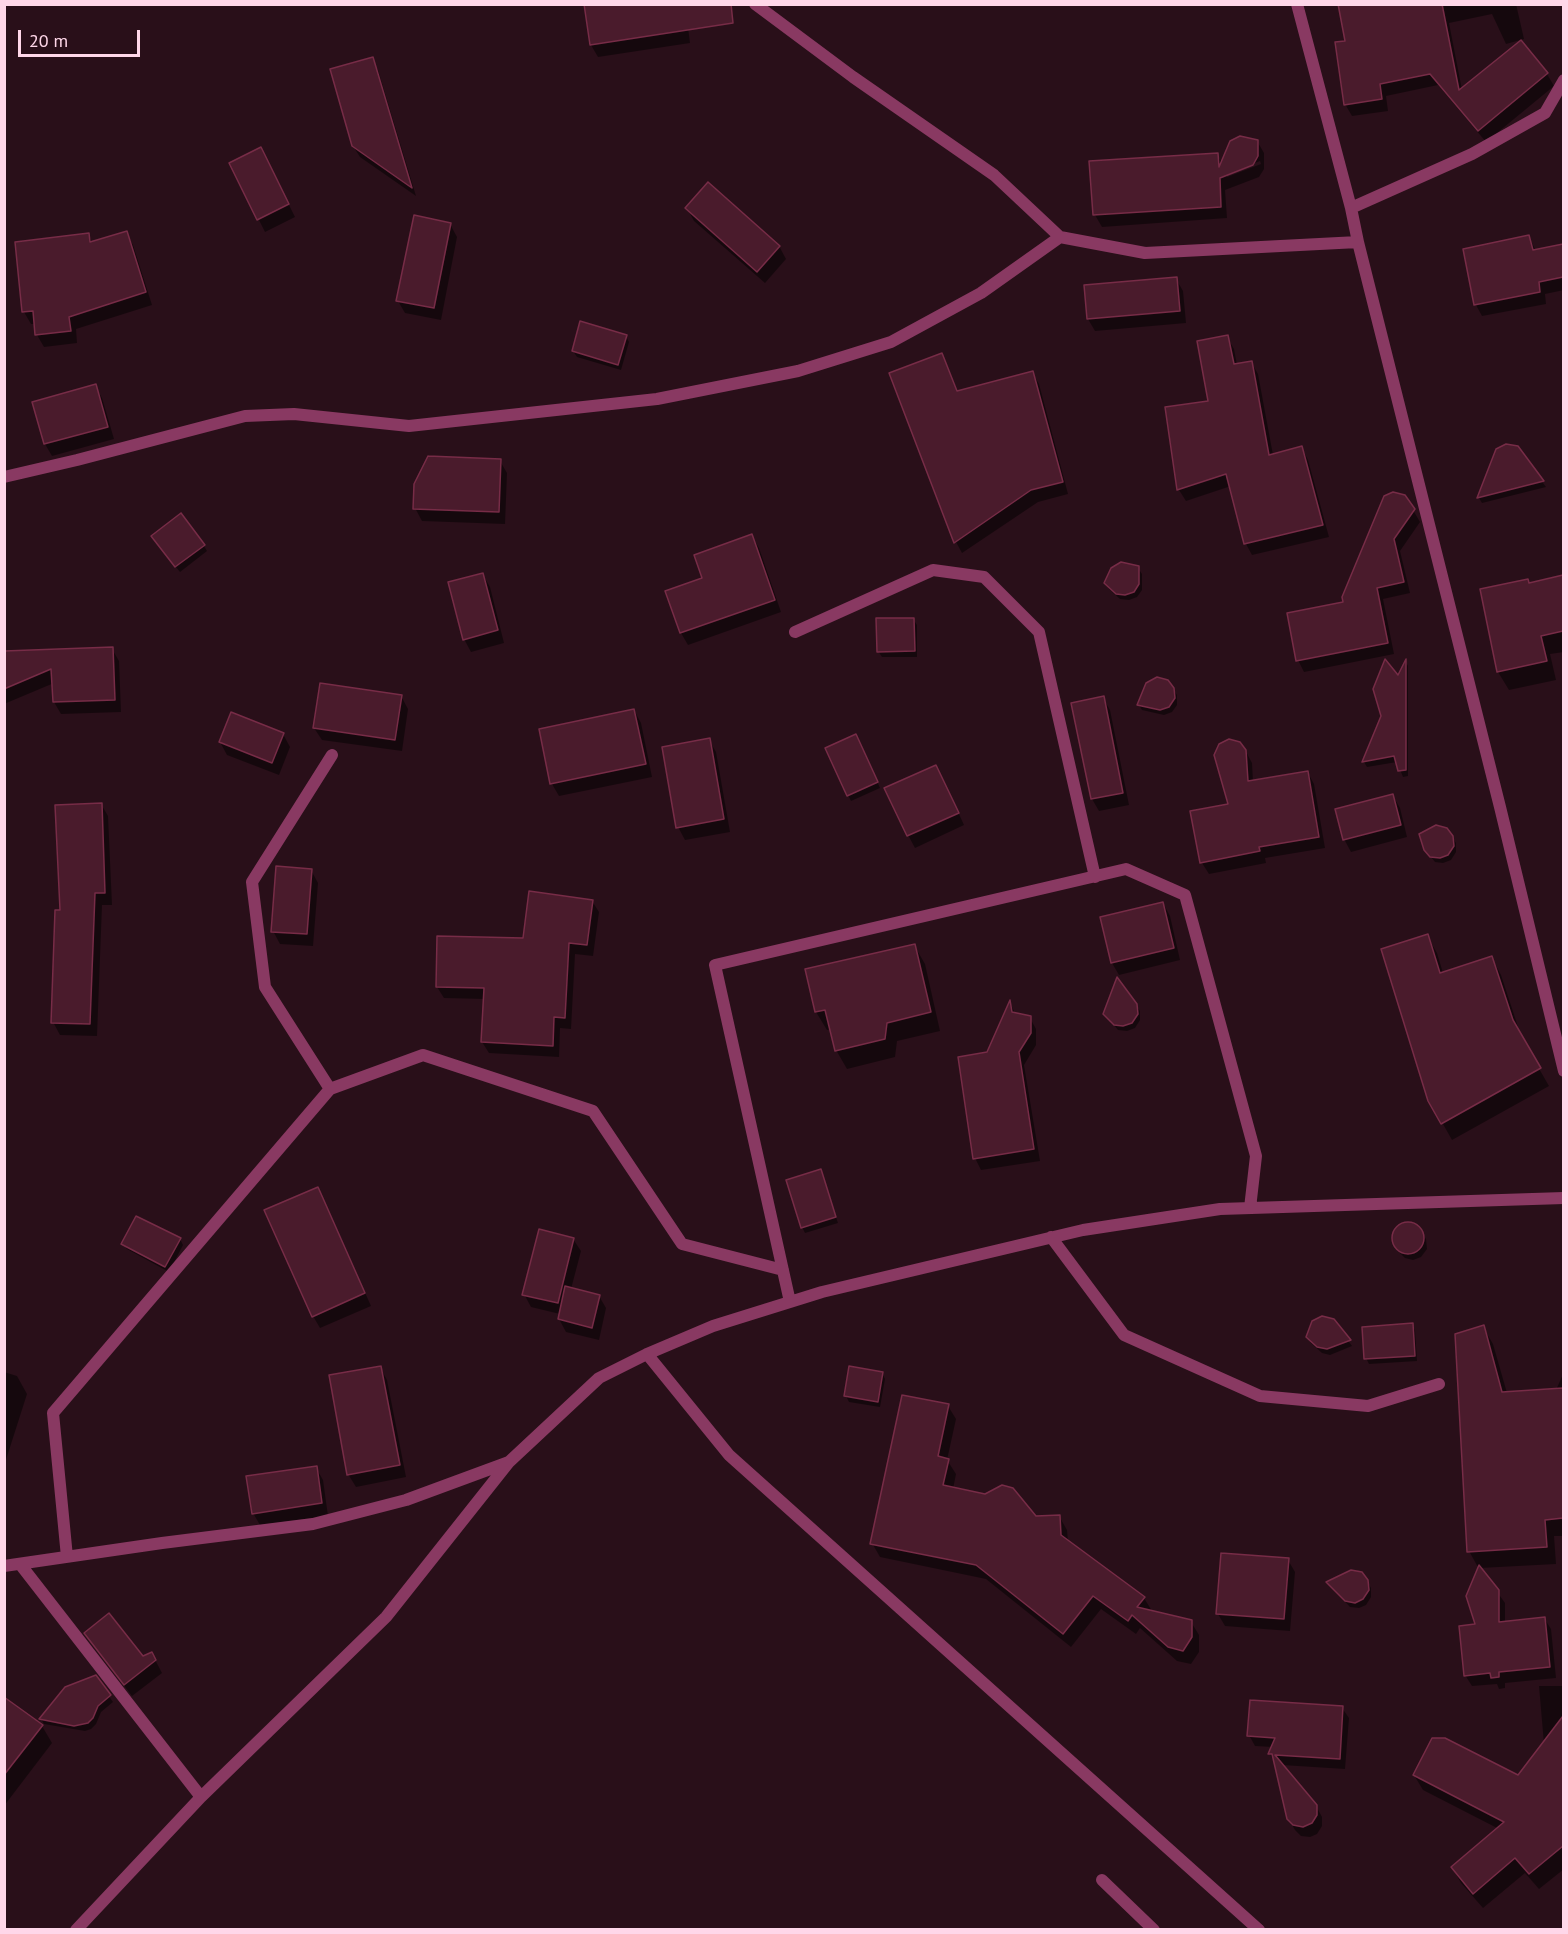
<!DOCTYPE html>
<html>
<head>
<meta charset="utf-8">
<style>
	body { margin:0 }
	#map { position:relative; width:1568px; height:1934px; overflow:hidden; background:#290f19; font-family:"PT Sans",sans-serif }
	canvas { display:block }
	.frame { position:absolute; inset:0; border:6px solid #ffd7e9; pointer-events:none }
	.scale { position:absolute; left:18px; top:30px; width:122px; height:27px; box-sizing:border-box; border:3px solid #ffd7e9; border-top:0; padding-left:8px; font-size:18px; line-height:21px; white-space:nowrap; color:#ffd7e9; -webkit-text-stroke:4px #290f19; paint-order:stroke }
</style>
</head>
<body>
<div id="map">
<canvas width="1568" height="1934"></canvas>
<div class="frame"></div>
<div class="scale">20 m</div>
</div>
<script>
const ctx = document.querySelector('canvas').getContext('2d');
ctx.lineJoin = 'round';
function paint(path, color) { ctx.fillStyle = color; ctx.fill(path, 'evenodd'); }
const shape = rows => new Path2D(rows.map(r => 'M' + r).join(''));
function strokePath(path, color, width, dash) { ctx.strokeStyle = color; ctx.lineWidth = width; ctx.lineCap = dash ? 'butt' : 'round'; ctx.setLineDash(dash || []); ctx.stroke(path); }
const shadow = shape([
	[685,4,690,43,598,57,591,45,586,6],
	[1340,4,1516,4,1524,39,1506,44,1492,14,1449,23,1462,90,1520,42,1547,74,1554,86,1486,142,1438,85,1386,96,1388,111,1352,116,1345,104,1347,42],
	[372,59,378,70,416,196,360,157,353,146],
	[1257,141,1264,153,1264,169,1259,177,1225,190,1227,218,1102,227,1095,215,1091,163,1217,155,1222,163],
	[1260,161,1261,164,1227,177,1227,174],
	[267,161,295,217,265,232,231,164],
	[687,208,779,246,786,259,765,283,694,221],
	[450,224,457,237,441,320,405,313,398,301],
	[126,233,133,245,152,305,76,329,77,343,44,347,37,335,35,324,31,324,24,312,17,243,88,235,93,243],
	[1529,237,1536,251,1564,245,1564,290,1545,294,1546,304,1482,316,1476,305],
	[1176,279,1183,291,1186,323,1095,331,1088,319],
	[626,336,629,342,621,370,577,357,573,351],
	[1227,337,1234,349,1237,365,1251,362,1258,374,1273,455,1302,448,1308,460,1329,537,1252,555,1246,544,1231,486,1186,501,1179,490,1167,408,1210,403],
	[942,355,948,367,958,392,1032,372,1039,384,1068,494,1038,502,962,553,956,542,891,374],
	[95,386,102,398,114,439,52,456,45,444,34,403],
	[1517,448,1546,487,1482,503,1479,498,1497,450],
	[500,461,507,473,505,524,422,521,415,508],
	[1413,510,1420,522,1400,551,1410,593,1383,599,1394,654,1304,672,1298,660,1344,603],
	[752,536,759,548,781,612,688,645,681,633,704,578],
	[156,542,204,546,207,551,180,572],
	[1138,568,1142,574,1142,590,1137,597,1129,600,1120,599,1109,589,1106,583],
	[483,575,490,587,504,643,471,652,464,639],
	[1564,576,1564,652,1550,654,1556,680,1509,690,1498,672,1529,584],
	[913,619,917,625,917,657,882,657,878,651],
	[112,649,119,661,121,712,61,714,54,702,54,683,4,704,4,650,5,652],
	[1406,662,1408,666,1408,776,1403,777,1397,762,1367,767,1364,762],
	[1173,689,1177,695,1177,705,1172,712,1164,715,1142,710,1139,705],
	[401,696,408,709,402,751,322,740,314,728],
	[1103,698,1110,710,1129,805,1099,811,1092,799],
	[634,710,641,723,652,777,559,796,552,784,540,730],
	[283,734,290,747,279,775,227,755,220,742],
	[709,740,716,752,730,832,685,840,678,827],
	[859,742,880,788,851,801,848,795],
	[1245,750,1252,763,1253,782,1308,773,1314,784,1325,848,1265,858,1266,863,1209,874,1202,863,1192,812,1230,805],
	[943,779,964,825,915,848,908,835],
	[1393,796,1400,808,1407,837,1351,852,1344,839],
	[101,804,108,816,112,905,102,905,97,1036,60,1035,53,1022,62,912],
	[1452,837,1456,843,1456,852,1451,860,1443,863,1435,862,1425,849],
	[311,870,318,883,313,946,280,944,273,931],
	[592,901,599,912,593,956,575,954,571,1029,560,1028,559,1057,489,1053,482,1042,485,999,444,998,437,987],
	[1163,903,1170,916,1180,960,1119,975,1112,963],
	[1427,936,1437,953,1443,973,1492,958,1501,975,1522,1039,1549,1086,1452,1140,1430,1101],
	[914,945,925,964,940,1031,897,1041,895,1057,847,1069,836,1050,831,1029,827,1030,816,1012],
	[1010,1003,1016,1015,1030,1018,1036,1029,1036,1045,1024,1065,1040,1161,981,1170,975,1158,988,1054],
	[1136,1005,1140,1011,1140,1020,1135,1028,1127,1031,1118,1030,1105,1014],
	[820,1171,838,1223,805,1233,802,1227],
	[324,1201,371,1306,320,1328,313,1316],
	[1406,1223,1417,1225,1426,1239,1427,1249,1421,1257,1413,1260,1405,1258,1399,1252,1393,1237,1396,1227],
	[180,1239,183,1245,169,1272,127,1249,123,1244],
	[573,1239,581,1251,571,1289,599,1296,606,1308,599,1340,566,1332,559,1319,560,1314,531,1307,524,1294],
	[1333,1320,1352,1346,1330,1355,1322,1353,1311,1343,1307,1337],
	[1412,1324,1415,1330,1417,1361,1369,1364,1366,1358],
	[1483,1327,1493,1344,1507,1393,1556,1390,1564,1372,1564,1536,1554,1536,1556,1564,1480,1568,1505,1603,1505,1622,1544,1618,1551,1629,1556,1678,1505,1683,1505,1688,1499,1689,1497,1684,1472,1686,1465,1675,1477,1625,1479,1569,1469,1551],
	[380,1367,387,1380,406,1477,356,1487,348,1474],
	[4,1372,17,1376,27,1394,4,1466],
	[882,1373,885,1379,880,1407,849,1402,846,1396],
	[948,1406,956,1419,947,1460,956,1474,953,1489,1036,1517,1059,1516,1067,1530,1068,1542,1144,1598,1152,1611,1191,1622,1199,1635,1199,1652,1191,1664,1177,1661,1140,1628,1136,1634,1101,1609,1071,1647,986,1579,880,1557,872,1543],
	[316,1468,323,1480,328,1516,260,1525,253,1513],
	[1288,1560,1295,1572,1290,1631,1225,1626,1218,1614],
	[1367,1581,1371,1588,1371,1597,1366,1605,1359,1608,1350,1607,1328,1583],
	[86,1633,142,1658,152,1654,162,1673,132,1696,93,1645],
	[95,1677,113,1702,101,1712,96,1724,91,1729,85,1731,44,1724,41,1719],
	[1539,1686,1564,1686,1564,1869,1539,1889,1525,1873,1483,1908,1461,1883,1452,1867,1499,1829,1423,1790,1414,1775,1518,1777,1544,1744],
	[4,1698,42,1726,52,1743,4,1806],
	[1342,1708,1349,1718,1345,1769,1282,1765,1316,1806,1322,1817,1322,1826,1317,1834,1310,1837,1301,1836,1295,1830,1288,1818,1275,1763,1270,1754,1273,1747,1255,1746,1249,1735]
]);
const building = shape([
	[584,4,731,4,733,23,590,45,584,4],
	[1338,4,1442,4,1459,90,1521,40,1548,73,1478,131,1430,74,1380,84,1382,99,1344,105,1335,42,1345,41,1338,4],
	[373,57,412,188,352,146,330,69,373,57],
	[1240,136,1258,140,1258,156,1253,165,1220,178,1221,207,1093,215,1089,161,1218,153,1219,167,1230,141,1240,136],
	[261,147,289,204,257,220,229,163,261,147],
	[708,182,780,246,757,272,685,208,708,182],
	[414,215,451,223,434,308,396,301,414,215],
	[127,231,146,292,69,317,71,331,35,335,33,311,22,312,15,242,89,233,90,242,127,231],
	[1529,235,1533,250,1563,244,1563,277,1539,282,1540,292,1474,305,1463,249,1529,235],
	[1177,277,1180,311,1087,319,1084,285,1177,277],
	[580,321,627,335,618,365,572,351,580,321],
	[1228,335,1234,364,1252,361,1269,455,1302,446,1323,525,1244,544,1226,474,1177,490,1165,407,1208,401,1197,341,1228,335],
	[942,353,957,391,1033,371,1063,482,1031,490,954,543,889,373,942,353],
	[96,384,108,427,44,444,32,402,96,384],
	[1506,444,1518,446,1544,481,1477,498,1496,449,1506,444],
	[428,456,501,459,499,512,413,509,414,484,428,456],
	[1393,492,1405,495,1415,509,1394,539,1404,582,1377,588,1388,643,1296,661,1287,613,1343,602,1342,597,1384,496,1393,492],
	[181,513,205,545,175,567,151,536,181,513],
	[752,534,775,600,680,633,665,591,702,578,694,555,752,534],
	[1121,562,1139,566,1139,584,1134,592,1125,595,1116,594,1104,583,1111,568,1121,562],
	[483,573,498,630,463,640,448,582,483,573],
	[1563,575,1563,631,1541,636,1547,661,1497,672,1480,589,1528,579,1529,583,1563,575],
	[876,618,914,618,915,651,877,652,876,618],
	[113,647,115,700,53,702,51,669,4,689,4,651,113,647],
	[1385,659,1398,675,1406,659,1406,770,1398,771,1394,756,1362,762,1381,716,1373,689,1385,659],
	[1157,677,1168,680,1174,688,1175,698,1169,707,1160,710,1137,705,1146,683,1157,677],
	[320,683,402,695,395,740,313,728,320,683],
	[1104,696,1123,793,1091,799,1071,703,1104,696],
	[634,709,646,764,550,784,539,729,634,709],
	[231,712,284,733,272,763,219,742,231,712],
	[856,734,878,782,847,796,825,748,856,734],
	[710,738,724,819,676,828,662,747,710,738],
	[1229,739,1240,742,1246,750,1248,781,1308,771,1319,837,1259,847,1260,851,1200,863,1190,811,1228,804,1214,755,1219,744,1229,739],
	[936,765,959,813,907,836,884,788,936,765],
	[1393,794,1401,825,1343,840,1335,809,1393,794],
	[102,803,105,893,95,893,90,1024,51,1023,55,910,60,910,55,805,102,803],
	[1436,825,1447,828,1453,836,1454,846,1448,855,1440,858,1430,857,1424,850,1419,834,1436,825],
	[276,866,312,869,307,934,271,932,276,866],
	[529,891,593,900,587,945,569,943,565,1018,554,1017,553,1046,481,1042,484,988,436,987,437,936,523,938,529,891],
	[1163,902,1174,948,1111,963,1100,917,1163,902],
	[1428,934,1440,973,1492,956,1513,1020,1541,1068,1441,1124,1428,1101,1381,949,1428,934],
	[915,944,931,1012,887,1023,885,1039,835,1051,825,1010,815,1012,805,969,915,944],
	[1117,977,1137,1004,1138,1014,1132,1023,1123,1026,1114,1025,1103,1014,1117,977],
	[1010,1000,1012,1012,1031,1016,1031,1033,1019,1052,1034,1149,973,1159,958,1057,987,1052,1010,1000],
	[821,1169,836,1217,801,1228,786,1180,821,1169],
	[318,1187,365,1293,312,1317,264,1210,318,1187],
	[136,1216,181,1238,165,1267,121,1244,136,1216],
	'1392 1238a16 16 0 1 1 32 0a16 16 0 1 1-32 0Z',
	[539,1229,574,1238,558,1303,522,1295,539,1229],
	[565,1286,600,1295,592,1328,558,1319,565,1286],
	[1322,1316,1334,1319,1351,1340,1327,1349,1317,1347,1306,1337,1312,1321,1322,1316],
	[1413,1323,1415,1356,1364,1359,1362,1327,1413,1323],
	[1484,1325,1502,1392,1563,1388,1563,1518,1545,1520,1547,1547,1467,1552,1455,1334,1484,1325],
	[381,1366,400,1465,347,1475,329,1375,381,1366],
	[849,1366,883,1372,878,1402,844,1396,849,1366],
	[902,1395,949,1404,938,1456,949,1459,943,1485,985,1494,1002,1485,1013,1488,1036,1516,1060,1515,1061,1535,1145,1597,1137,1607,1192,1620,1192,1637,1183,1651,1168,1647,1132,1615,1128,1621,1093,1596,1063,1634,976,1565,870,1544,902,1395],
	[317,1466,322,1503,252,1514,246,1476,317,1466],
	[1221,1553,1289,1558,1284,1619,1216,1614,1221,1553],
	[1479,1565,1499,1590,1499,1622,1545,1617,1550,1667,1499,1672,1499,1677,1491,1678,1490,1673,1464,1676,1459,1626,1475,1624,1466,1596,1479,1565],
	[1351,1570,1362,1572,1368,1580,1369,1590,1363,1599,1355,1603,1345,1601,1326,1582,1351,1570],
	[109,1613,143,1656,152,1652,156,1660,124,1685,84,1633,109,1613],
	[96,1675,111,1695,98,1706,93,1718,88,1723,74,1726,39,1719,65,1687,96,1675],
	[4,1697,43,1725,4,1775,4,1697],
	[1250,1700,1343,1706,1340,1759,1275,1755,1317,1805,1317,1815,1312,1823,1303,1827,1293,1825,1287,1819,1272,1754,1268,1754,1275,1738,1247,1736,1250,1700],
	[1563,1716,1563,1846,1529,1874,1515,1858,1473,1894,1451,1867,1504,1822,1413,1775,1432,1738,1445,1738,1518,1775,1563,1716]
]);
const street = shape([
	[755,4,853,77,994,175,1060,237],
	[1297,4,1351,208,1358,242,1500,807,1564,1071],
	[1351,208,1472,154,1545,113,1564,80],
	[4,477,77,460,245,416,294,414,409,426,657,399,798,371,891,342,981,293,1060,237,1145,253,1358,242],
	[795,632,933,570,984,577,1039,632,1095,877],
	[330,1089,265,987,252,882,332,755],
	[1051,1237,1124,1335,1260,1396,1368,1406,1439,1384],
	[790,1302,715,965,1126,869,1185,895,1256,1156,1250,1208],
	[647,1354,729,1455,1259,1930],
	[67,1557,53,1413,330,1089,423,1055,593,1111,682,1244,783,1270],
	[20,1564,201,1797],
	[4,1566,162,1543,313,1524,406,1500,509,1462],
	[1102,1880,1154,1930],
	[76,1930,201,1797,386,1617,509,1462,599,1378,647,1354,713,1326,822,1292,1083,1230,1220,1209,1564,1198]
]);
paint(shadow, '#0007');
paint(building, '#4a1b2c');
strokePath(building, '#772c47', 1.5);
strokePath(street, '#893962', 12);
</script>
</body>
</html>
